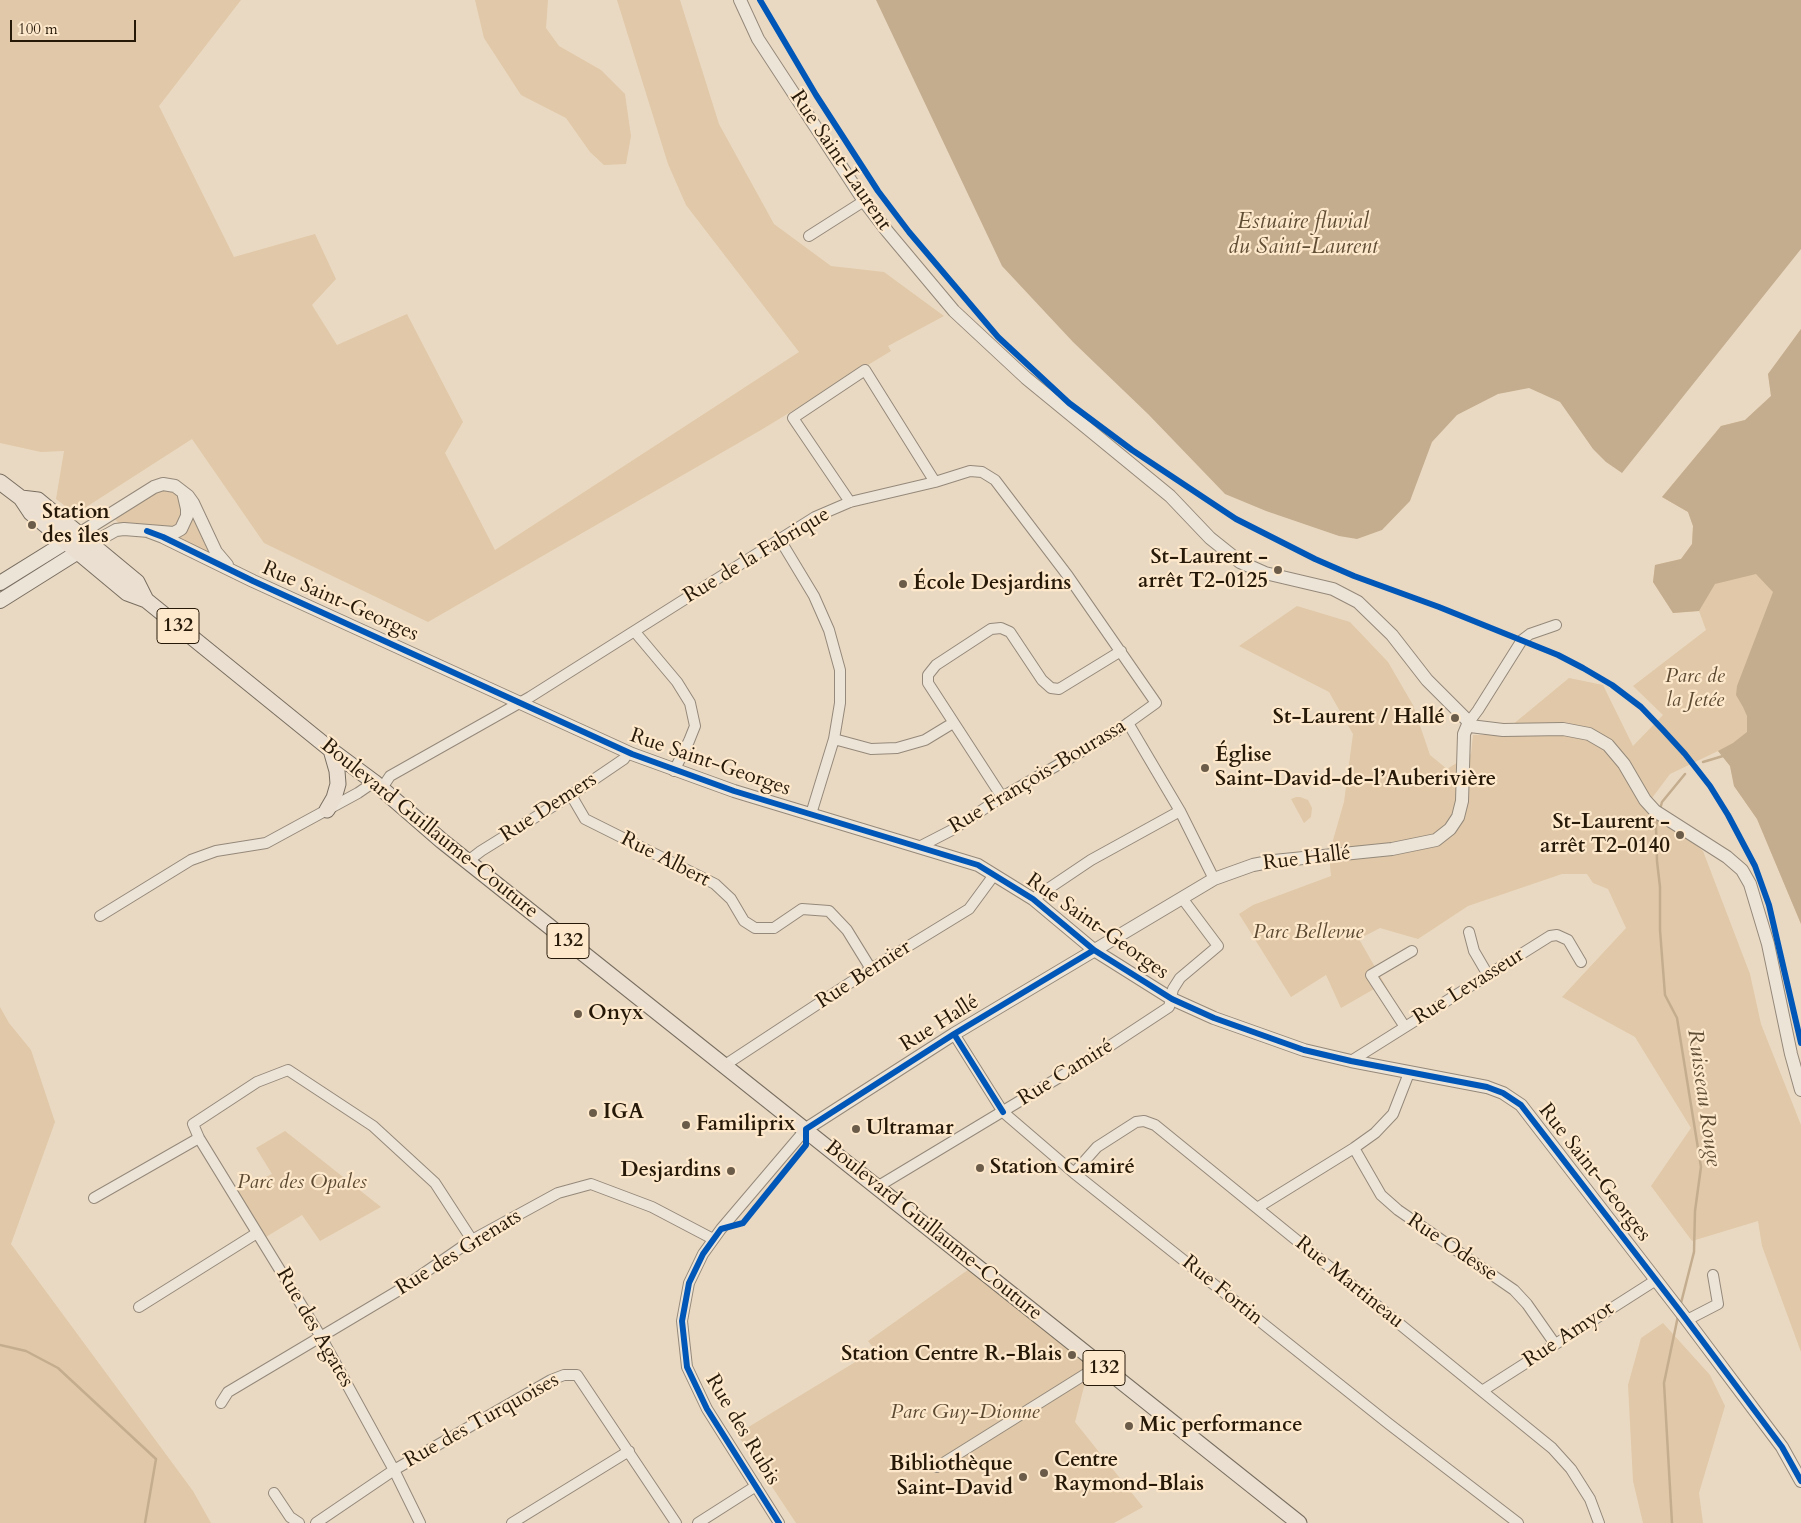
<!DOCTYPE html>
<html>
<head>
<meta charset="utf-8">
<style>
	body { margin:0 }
	#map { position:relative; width:1801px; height:1523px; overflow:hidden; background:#ead9c2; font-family:Cardo,serif }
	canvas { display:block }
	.scale { position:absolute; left:10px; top:20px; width:126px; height:22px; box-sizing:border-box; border:2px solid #271908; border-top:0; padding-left:6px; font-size:15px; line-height:18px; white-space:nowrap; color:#271908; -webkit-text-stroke:4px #fde8cc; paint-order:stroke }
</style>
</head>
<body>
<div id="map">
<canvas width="1801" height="1523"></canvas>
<div class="scale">100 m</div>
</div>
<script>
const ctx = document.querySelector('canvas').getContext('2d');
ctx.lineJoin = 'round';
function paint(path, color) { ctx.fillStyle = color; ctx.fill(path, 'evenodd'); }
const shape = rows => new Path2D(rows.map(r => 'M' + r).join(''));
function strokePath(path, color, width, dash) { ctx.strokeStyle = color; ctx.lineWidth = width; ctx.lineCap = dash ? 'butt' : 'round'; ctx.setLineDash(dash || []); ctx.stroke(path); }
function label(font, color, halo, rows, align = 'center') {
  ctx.font = font + ' Cardo,serif'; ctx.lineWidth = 4.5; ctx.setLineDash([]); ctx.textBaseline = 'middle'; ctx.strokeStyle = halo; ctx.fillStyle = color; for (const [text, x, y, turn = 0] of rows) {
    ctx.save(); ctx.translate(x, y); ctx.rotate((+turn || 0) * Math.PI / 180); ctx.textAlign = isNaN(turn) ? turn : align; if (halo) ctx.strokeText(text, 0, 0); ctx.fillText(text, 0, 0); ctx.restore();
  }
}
const green = shape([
	[0,0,241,0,159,106,234,257,315,234,336,279,312,305,337,345,407,314,463,422,445,453,495,550,799,352,686,205,668,164,617,0,680,0,719,124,774,224,831,266,884,272,944,316,888,346,891,351,761,430,428,622,264,543,192,439,80,511,69,509,56,499,64,451,41,452,0,443],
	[475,0,548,0,546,28,559,46,601,70,625,94,631,136,626,164,604,165,590,152,566,118,521,95,484,38],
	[1801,329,1801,924,1757,819,1734,786,1730,766,1718,751,1670,774,1652,798,1671,823,1703,851,1750,974,1761,1024,1801,1125,1801,1352,1762,1246,1758,1221,1692,1241,1651,1186,1691,1128,1635,1037,1562,997,1626,928,1608,889,1593,883,1587,874,1562,874,1468,906,1418,939,1380,928,1359,939,1408,1025,1401,1030,1374,989,1341,1008,1326,975,1291,997,1239,914,1253,905,1331,876,1329,854,1344,802,1353,734,1329,692,1239,646,1297,606,1350,622,1388,662,1413,705,1430,755,1447,769,1471,754,1473,735,1500,735,1569,678,1603,685,1633,746,1663,715,1633,686,1706,630,1699,611,1673,613,1653,582,1655,565,1681,559,1692,544,1693,526,1688,512,1662,497,1721,426,1745,420,1771,396,1768,374],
	[175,486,230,569,124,529,110,514,144,492],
	[1296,797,1300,797,1308,800,1312,808,1311,817,1304,823,1291,799],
	[0,1007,9,1023,31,1050,55,1122,11,1244,193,1491,211,1523,0,1523],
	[285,1131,381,1207,320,1241,302,1215,261,1240,233,1193,272,1174,256,1148],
	[972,1267,1090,1363,1075,1422,1143,1507,1114,1523,796,1523,737,1434,875,1350,868,1341],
	[1663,1323,1710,1375,1725,1406,1699,1493,1703,1523,1643,1523,1633,1481,1628,1385,1641,1338]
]);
const water = shape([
	[876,0,1801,0,1801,249,1622,473,1606,462,1593,449,1560,402,1529,388,1498,394,1457,415,1432,442,1410,501,1382,530,1357,539,1339,536,1266,511,1225,494,1148,414,1073,342,1002,266],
	[1801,329,1801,924,1757,819,1734,786,1730,766,1718,751,1733,743,1747,732,1747,716,1743,707,1736,695,1737,686,1773,592,1756,574,1715,584,1699,611,1673,613,1653,582,1655,565,1681,559,1692,544,1693,526,1688,512,1662,497,1721,426,1745,420,1771,396,1768,374]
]);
const stream = shape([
	[1703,762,1723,756],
	[1660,809,1662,802,1685,774],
	[1658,817,1656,827,1657,861,1660,887,1660,930,1665,995,1677,1018,1701,1167,1695,1211,1694,1252,1681,1303],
	[0,1345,26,1351,58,1368,156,1459,145,1523],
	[1672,1523,1664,1383,1678,1316]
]);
const minor = shape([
	[809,236,864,201],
	[850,502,793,418,865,370,935,482],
	[779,538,814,596,829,630,840,670,840,703,834,739,811,814],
	[635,632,677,682,690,703,695,726,689,741,674,771],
	[1469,722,1478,710,1522,640,1530,634,1556,625],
	[1128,723,1180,811,1214,879],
	[834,739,871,749,897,748,925,740,953,723],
	[382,788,390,776,530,697,815,517,850,502,935,482,970,471,982,472,995,480,1068,576,1156,703,1117,731,1002,797,952,830,919,847],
	[571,795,585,819,715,884,731,899,744,921,755,928,774,928,802,909,829,911,847,930,871,969],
	[1002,797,928,683,928,675,936,665,991,629,1001,628,1010,632,1042,680,1051,688,1059,689,1121,651],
	[468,861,481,851,571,795,624,759,628,753],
	[1033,899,1091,860,1180,811],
	[100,916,191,860,216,851,266,843,358,793,374,782],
	[1469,932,1474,951,1488,975],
	[1405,1027,1371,975,1412,951],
	[954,1034,1003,1112,1074,1173,1389,1424,1518,1523],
	[1351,1061,1550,936,1557,935,1568,940,1581,962],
	[725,1065,871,969,969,909,994,875],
	[1354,1148,1381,1195,1398,1210,1514,1290,1527,1304,1555,1344],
	[1074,1173,1097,1147,1136,1122,1144,1121,1155,1125,1552,1448,1571,1469,1590,1499,1599,1523],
	[877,1187,1093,1057,1169,1007,1173,989,1180,978,1218,946,1182,898],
	[94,1198,199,1138],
	[1257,1208,1354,1148,1375,1133,1393,1114,1409,1073],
	[139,1307,257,1233],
	[1687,1320,1718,1304,1713,1275],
	[1482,1391,1656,1280],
	[221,1403,228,1392,401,1289,472,1240,558,1193,591,1184,652,1207,713,1239],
	[937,1467,1100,1365],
	[274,1493,290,1517,299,1523],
	[316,1523,394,1470,551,1380,564,1375,577,1375,676,1523],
	[420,1523,394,1470,321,1337,199,1138,193,1124,257,1082,288,1070,373,1126,435,1183,472,1240],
	[512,1523,629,1451],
	[698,1523,756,1486],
	[779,1523,707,1409,687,1367,682,1321,689,1283,703,1254,721,1229,806,1129]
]);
const tertiary = shape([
	[740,0,758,39,864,201,887,231,954,311,1026,378,1170,496,1210,538,1240,562,1265,573,1333,589,1358,602,1392,635,1427,680,1469,722,1470,726,1503,730,1563,729,1589,734,1608,745,1624,764,1645,800,1655,811,1727,857,1742,870,1750,884,1768,944,1791,1054,1801,1090],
	[147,531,163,537,253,581,632,754,734,791,978,865,1033,899,1094,950,1172,999,1214,1018,1304,1050,1351,1061,1487,1087,1503,1093,1521,1105,1683,1315,1782,1447,1801,1481],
	[79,534,154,487,163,484,175,486,188,496,193,503,216,552,227,565],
	[91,544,116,530,124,529,174,533,181,529,187,516,187,509,184,496],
	[806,1129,954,1034,1214,879,1253,865,1274,861,1392,849,1436,840,1450,829,1458,817,1462,801,1464,734,1469,722]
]);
const secondary = shape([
	[0,583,74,537],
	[0,601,86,547]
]);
const primary = shape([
	[0,482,21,498,31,513,127,593,146,600,331,750,374,782,442,841,1299,1523],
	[21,498,38,500,137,582,146,600],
	[327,810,334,798,338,784,337,771,331,750]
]);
const cycleway = shape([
	[760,0,816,95,878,191,909,232,998,337,1069,403,1132,450,1236,519,1315,559,1354,576,1439,607,1558,655,1583,668,1612,685,1641,707,1663,730,1685,754,1710,786,1728,815,1755,866,1769,905,1801,1043],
	[147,531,163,537,253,581,632,754,734,791,978,865,1033,899,1094,950,1172,999,1214,1018,1304,1050,1351,1061,1487,1087,1503,1093,1521,1105,1683,1315,1782,1447,1801,1481],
	[954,1034,1003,1112],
	[779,1523,707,1409,687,1367,682,1321,689,1283,703,1254,721,1229,743,1223,806,1145,806,1129,954,1034,1094,950]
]);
const markers = [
	[32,525,5,"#6b5c49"],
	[1278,570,5,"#6b5c49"],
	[903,584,5,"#6b5c49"],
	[1455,718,5,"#6b5c49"],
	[1205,768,5,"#6b5c49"],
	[1680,835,5,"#6b5c49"],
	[578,1014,5,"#6b5c49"],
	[593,1113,5,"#6b5c49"],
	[686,1125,5,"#6b5c49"],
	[856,1129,5,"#6b5c49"],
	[980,1168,5,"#6b5c49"],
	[731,1171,5,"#6b5c49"],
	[1072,1355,5,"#6b5c49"],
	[1129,1426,5,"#6b5c49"],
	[1044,1473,5,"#6b5c49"],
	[1023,1477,5,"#6b5c49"]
];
const shields = [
	[178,626,42],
	[568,941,42],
	[1104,1368,42]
];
const shieldNames = [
	["132",178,626],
	["132",568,941],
	["132",1104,1368]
];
const streetNames = [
	["Rue Saint-Laurent",840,161,56],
	["Rue de la Fabrique",757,556,-31],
	["Rue Saint-Georges",340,602,24],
	["Rue Saint-Georges",710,763,19],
	["Rue François-Bourassa",1038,777,-31],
	["Rue Demers",549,808,-33],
	["Boulevard Guillaume-Couture",429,829,39],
	["Rue Hallé",1307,859,-7],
	["Rue Albert",665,860,27],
	["Rue Saint-Georges",1097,927,35],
	["Rue Bernier",864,975,-33],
	["Rue Levasseur",1469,987,-32],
	["Rue Hallé",940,1024,-32],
	["Rue Camiré",1066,1073,-32],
	["Rue Saint-Georges",1594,1173,52],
	["Boulevard Guillaume-Couture",933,1231,39],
	["Rue Odesse",1452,1248,34],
	["Rue des Grenats",459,1253,-32],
	["Rue Martineau",1349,1283,39],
	["Rue Fortin",1222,1291,39],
	["Rue des Agates",314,1328,60],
	["Rue Amyot",1569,1335,-33],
	["Rue des Turquoises",482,1421,-29],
	["Rue des Rubis",742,1430,59]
];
const poiNames = [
	["Station",42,513],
	["des îles",42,537],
	["St-Laurent -",1268,558,"right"],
	["arrêt T2-0125",1268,582,"right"],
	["École Desjardins",913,584],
	["St-Laurent / Hallé",1445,718,"right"],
	["Église",1215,756],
	["Saint-David-de-l’Auberivière",1215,780],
	["St-Laurent -",1670,823,"right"],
	["arrêt T2-0140",1670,847,"right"],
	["Onyx",588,1014],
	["IGA",603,1113],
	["Familiprix",696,1125],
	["Ultramar",866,1129],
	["Station Camiré",990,1168],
	["Desjardins",721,1171,"right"],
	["Station Centre R.-Blais",1062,1355,"right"],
	["Mic performance",1139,1426],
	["Centre",1054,1461],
	["Raymond-Blais",1054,1485],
	["Bibliothèque",1013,1465,"right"],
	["Saint-David",1013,1489,"right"]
];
const parkNames = [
	["Parc de",1695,677],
	["la Jetée",1695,701],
	["Parc Bellevue",1308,933],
	["Parc des Opales",302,1183],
	["Parc Guy-Dionne",965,1413]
];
const waterNames = [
	["Estuaire fluvial",1303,223],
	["du Saint-Laurent",1303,248],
	["Ruisseau Rouge",1703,1098,82]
];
paint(green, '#e0c8a8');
paint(water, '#c4ad8e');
strokePath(stream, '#c4ad8e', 2.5);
strokePath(minor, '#94897a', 12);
strokePath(tertiary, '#94897a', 14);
strokePath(secondary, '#796f61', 16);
strokePath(primary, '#796f61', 17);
strokePath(minor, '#ede4d8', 10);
strokePath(tertiary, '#ede4d8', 12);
strokePath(secondary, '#ede4d8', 14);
strokePath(primary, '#eadfd1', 15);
strokePath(cycleway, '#0057b8', 6);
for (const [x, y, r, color] of markers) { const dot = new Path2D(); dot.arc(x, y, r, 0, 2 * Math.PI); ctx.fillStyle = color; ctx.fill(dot); strokePath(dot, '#fde8cc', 2); }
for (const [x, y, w] of shields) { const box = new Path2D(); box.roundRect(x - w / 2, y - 17.5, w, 35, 4); ctx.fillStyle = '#fde8cc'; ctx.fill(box); strokePath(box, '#271908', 1); }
label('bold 20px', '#271908', null, shieldNames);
label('21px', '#271908', '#fde8cc', streetNames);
label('bold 21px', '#271908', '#fde8cc', poiNames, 'left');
label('italic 21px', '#5c4a32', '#fde8cc', parkNames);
label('italic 22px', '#5f4d34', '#fde8cc', waterNames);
</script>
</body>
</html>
